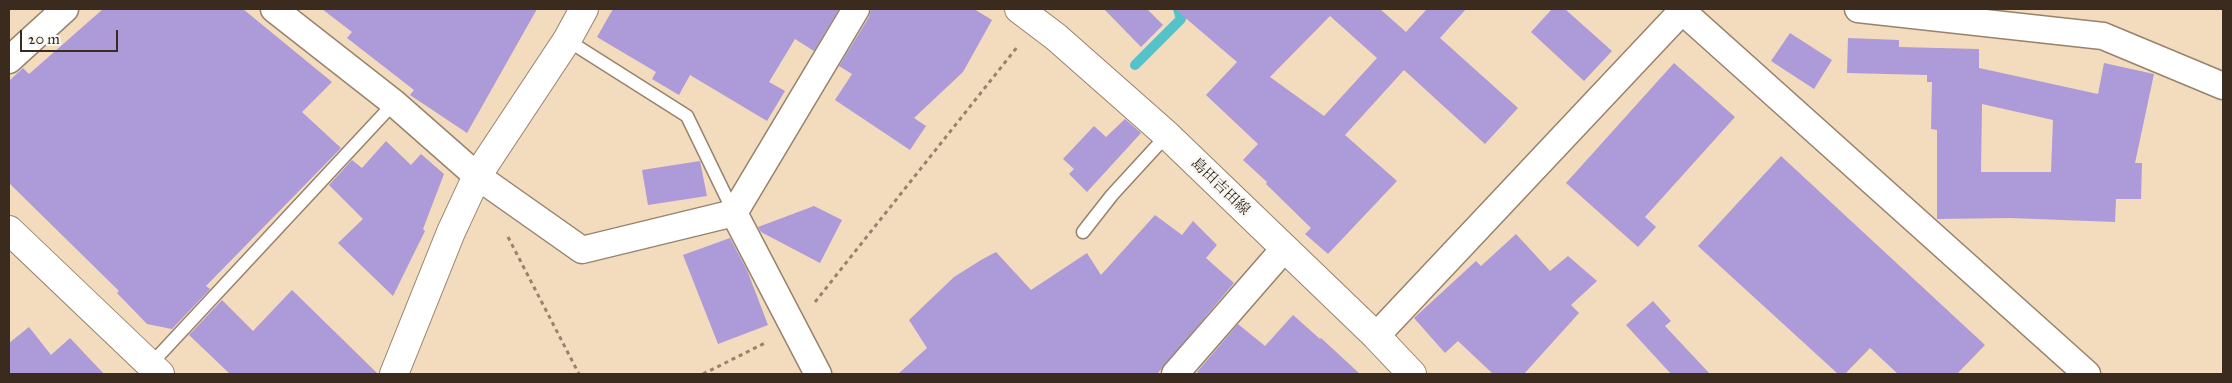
<!DOCTYPE html>
<html>
<head>
<meta charset="utf-8">
<style>
	body { margin:0 }
	#map { position:relative; width:2232px; height:383px; overflow:hidden; background:#f3dbbd; font-family:"IM FELL Great Primer",serif }
	canvas { display:block }
	.frame { position:absolute; inset:0; border:10px solid #3b2a1e; pointer-events:none }
	.scale { position:absolute; left:20px; top:30px; width:98px; height:22px; box-sizing:border-box; border:2px solid #3b2a1e; border-top:0; padding-left:6px; font-size:15px; line-height:18px; white-space:nowrap; color:#3b2a1e; -webkit-text-stroke:4px #f6f6f2; paint-order:stroke }
</style>
</head>
<body>
<div id="map">
<canvas width="2232" height="383"></canvas>
<div class="frame"></div>
<div class="scale">20 m</div>
</div>
<script>
const ctx = document.querySelector('canvas').getContext('2d');
ctx.lineJoin = 'round';
const shape = rows => new Path2D(rows.map(r => 'M' + r).join(''));
function strokePath(path, color, width, dash) { ctx.strokeStyle = color; ctx.lineWidth = width; ctx.lineCap = dash ? 'butt' : 'round'; ctx.setLineDash(dash || []); ctx.stroke(path); }
function paint(path, color) { ctx.fillStyle = color; ctx.fill(path, 'evenodd'); }
function label(font, color, halo, rows, align = 'center') {
  ctx.font = font + ' "IM FELL Great Primer","Noto Serif JP",serif'; ctx.lineWidth = 5; ctx.setLineDash([]); ctx.textBaseline = 'middle'; ctx.strokeStyle = halo; ctx.fillStyle = color; for (const [text, x, y, turn = 0] of rows) {
    ctx.save(); ctx.translate(x, y); ctx.rotate((+turn || 0) * Math.PI / 180); ctx.textAlign = isNaN(turn) ? turn : align; if (halo) ctx.strokeText(text, 0, 0); ctx.fillText(text, 0, 0); ctx.restore();
  }
}
const stream = shape([
	[1135,65,1181,19,1178,9]
]);
const building = shape([
	[103,9,243,9,332,82,302,112,341,148,206,286,210,289,172,329,147,324,117,293,119,291,9,183,9,81,23,68,29,74],
	[322,9,537,9,467,133,410,95,414,90,347,38,352,32],
	[613,9,839,9,814,51,795,39,769,82,785,91,767,121,690,75,679,95,652,79,656,72,597,37],
	[871,9,974,9,992,20,963,72,914,118,926,126,910,150,835,100,852,74,839,66,869,17],
	[1104,9,1147,9,1163,25,1141,47],
	[1175,9,1380,9,1406,32,1427,9,1466,9,1440,38,1518,108,1485,144,1404,70,1345,135,1397,181,1328,254,1305,234,1311,228,1266,184,1267,182,1243,160,1258,144,1206,95,1237,62],
	[1330,16,1377,58,1324,116,1270,77],
	[1552,9,1565,9,1612,51,1584,81,1531,32],
	[1790,33,1832,60,1814,89,1771,61],
	[1848,38,1899,40,1899,47,1979,49,1979,68,2098,94,2104,63,2154,74,2135,163,2142,163,2141,199,2116,199,2115,222,2010,218,1937,219,1937,130,1931,129,1932,82,1927,82,1927,75,1847,73],
	[1982,104,2053,120,2051,172,1981,172],
	[1674,63,1735,117,1645,217,1656,227,1638,247,1566,183],
	[1125,119,1141,133,1087,192,1069,174,1074,169,1063,159,1094,126,1106,137],
	[386,141,411,165,421,154,444,174,423,229,425,231,393,296,338,243,363,219,329,185,352,160,362,168],
	[1781,156,1985,345,1957,374,1898,374,1870,348,1845,374,1838,374,1698,246],
	[700,161,707,196,648,205,642,170],
	[814,206,842,220,820,263,761,232,758,227],
	[1155,215,1182,235,1193,221,1217,245,1206,258,1234,283,1157,374,898,374,927,348,909,320,954,277,981,260,996,252,1031,290,1087,253,1101,275],
	[1516,234,1550,271,1568,256,1597,281,1571,305,1579,313,1524,374,1493,374,1458,341,1445,353,1414,318,1476,261,1481,266],
	[730,238,747,270,768,325,718,344,683,255],
	[292,290,378,374,230,374,189,335,222,300,253,331],
	[1653,301,1671,321,1665,326,1710,374,1671,374,1626,325],
	[1293,315,1320,339,1321,338,1360,374,1200,374,1197,372,1238,324,1265,346],
	[29,327,51,355,70,338,104,374,9,374,9,343]
]);
const path = shape([
	[508,237,579,374],
	[815,302,1018,46],
	[703,374,767,342]
]);
const service = shape([
	[567,40,687,116,734,213],
	[1083,232,1112,195,1167,135],
	[150,365,394,103]
]);
const minor = shape([
	[274,9,394,103,477,176,582,250,734,213,856,9],
	[1680,9,2087,374],
	[1858,9,2103,36,2223,86],
	[9,60,65,9],
	[734,213,818,374],
	[1376,336,1682,11],
	[1175,374,1284,249]
]);
const tertiary = shape([
	[9,230,160,374],
	[394,374,451,232,477,176,567,40,584,9]
]);
const primary = shape([
	[1019,9,1056,37,1167,135,1376,336,1412,374]
]);
const streetNames = [
	["島田吉田線",1220,187,44]
];
strokePath(stream, '#54c2cb', 10);
paint(building, '#ad9ad8');
strokePath(service, '#97826e', 15);
strokePath(minor, '#97826e', 29);
strokePath(tertiary, '#97826e', 30);
strokePath(primary, '#97826e', 30);
strokePath(path, '#97826e', 3, [4, 4]);
strokePath(service, '#fff', 12);
strokePath(minor, '#fff', 26);
strokePath(tertiary, '#fff', 28);
strokePath(primary, '#fff', 28);
label('15px', '#3b2a1e', '#f6f6f2', streetNames);
</script>
</body>
</html>
